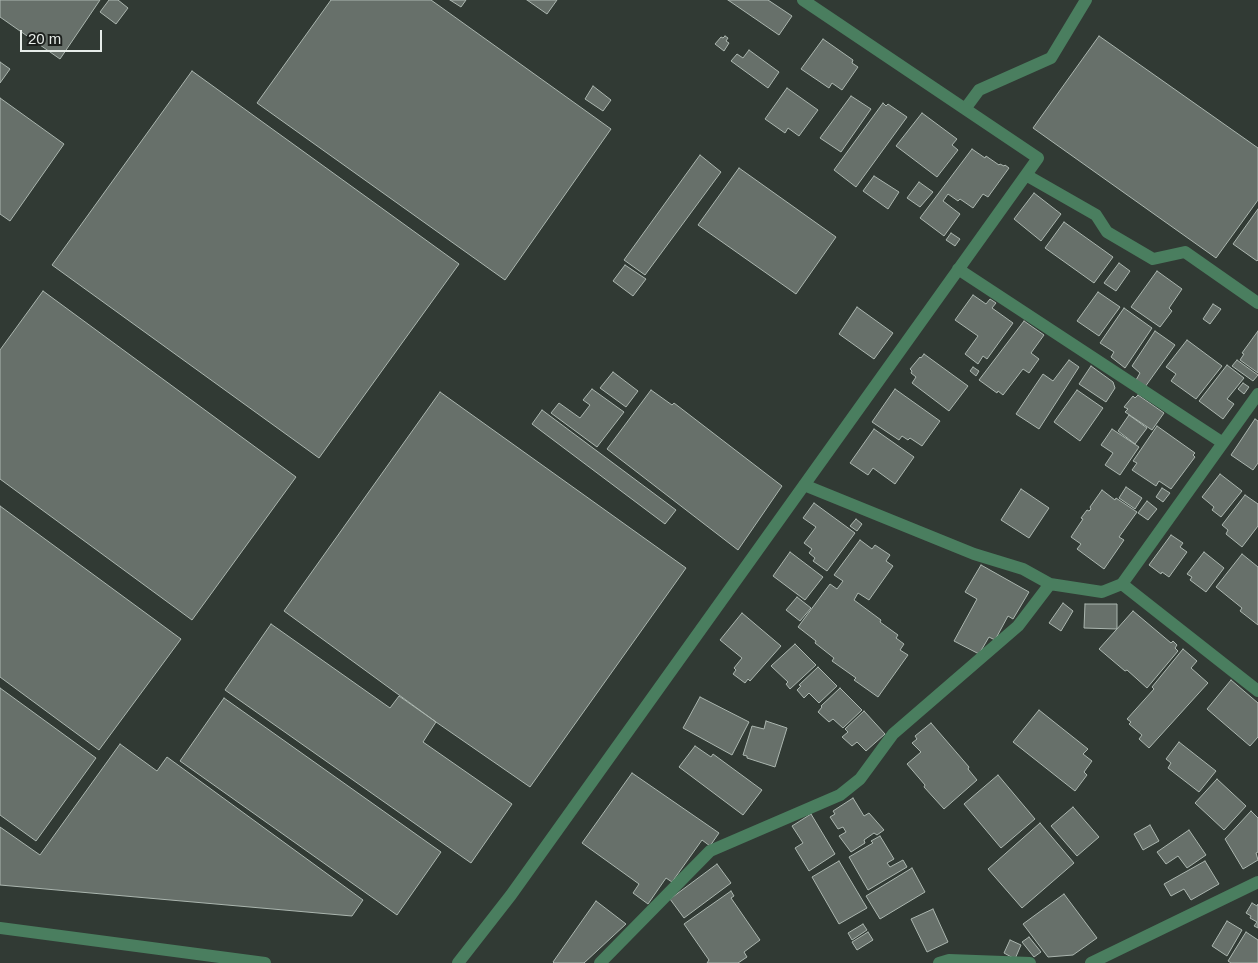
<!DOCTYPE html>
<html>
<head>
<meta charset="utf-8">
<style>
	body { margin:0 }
	#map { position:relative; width:1258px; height:963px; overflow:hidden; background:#313a34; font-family:Arial,sans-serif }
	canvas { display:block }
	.scale { position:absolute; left:20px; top:30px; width:82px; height:22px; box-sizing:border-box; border:2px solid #e7ede9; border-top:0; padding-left:6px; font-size:15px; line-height:18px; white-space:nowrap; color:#e7ede9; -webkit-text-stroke:4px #1c201d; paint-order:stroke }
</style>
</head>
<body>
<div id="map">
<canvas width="1258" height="963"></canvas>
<div class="scale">20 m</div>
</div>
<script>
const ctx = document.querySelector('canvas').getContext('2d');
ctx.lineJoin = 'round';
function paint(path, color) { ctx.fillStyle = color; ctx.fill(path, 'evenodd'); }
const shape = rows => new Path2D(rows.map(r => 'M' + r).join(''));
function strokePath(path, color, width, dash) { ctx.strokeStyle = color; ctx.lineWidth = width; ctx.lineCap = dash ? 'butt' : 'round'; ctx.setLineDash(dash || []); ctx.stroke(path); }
const building = shape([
	[0,0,100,0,60,59,0,17,0,0],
	[109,0,118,0,128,8,116,24,100,12,109,0],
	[331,0,431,0,611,129,505,280,257,103,331,0],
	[450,0,466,0,461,7,450,0],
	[527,0,557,0,547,14,527,0],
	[728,0,768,0,792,16,779,35,728,0],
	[725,36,728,38,726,41,729,43,724,51,715,44,721,37,723,38,725,36],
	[1099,36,1258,148,1258,200,1216,258,1033,128,1099,36],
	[823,39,853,60,852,63,858,67,842,90,832,83,829,88,801,69,823,39],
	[749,50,779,72,768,88,731,61,737,54,743,58,749,50],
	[0,62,10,69,0,83,0,62],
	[192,71,459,264,319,458,52,265,192,71],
	[593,86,611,100,603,111,585,99,593,86],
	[787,88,818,110,799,136,788,128,785,133,765,119,787,88],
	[851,96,871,109,841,152,820,138,851,96],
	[0,98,64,144,10,221,0,214,0,98],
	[883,103,886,106,888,104,907,117,856,187,834,170,883,103],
	[922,113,957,139,952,145,958,150,937,177,896,146,922,113],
	[972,149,985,158,986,156,999,165,1000,164,1004,166,1005,165,1009,168,988,197,983,194,973,208,960,199,958,201,948,194,943,201,960,214,944,236,920,218,972,149],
	[700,155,721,172,645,275,624,260,700,155],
	[739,168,836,237,796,294,698,225,739,168],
	[874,176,899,192,888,209,863,191,874,176],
	[919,182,933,192,920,207,907,198,919,182],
	[1034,193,1061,214,1041,241,1014,219,1034,193],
	[1258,209,1258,260,1257,261,1233,244,1258,209],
	[1064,222,1113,257,1094,283,1045,248,1064,222],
	[951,233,960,239,955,246,946,240,951,233],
	[1119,263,1130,271,1116,291,1104,283,1119,263],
	[625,265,646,279,633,296,613,281,625,265],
	[1157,271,1182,289,1169,308,1172,311,1160,327,1131,307,1157,271],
	[43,291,296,477,192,620,0,479,0,350,43,291],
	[1098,292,1120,307,1099,336,1077,321,1098,292],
	[973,295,986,304,990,299,996,303,992,308,1013,323,987,359,983,356,978,364,965,354,978,336,955,320,973,295],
	[1213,304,1221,309,1210,324,1203,319,1213,304],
	[857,307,893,333,874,359,839,334,857,307],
	[1124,308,1152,328,1125,368,1111,357,1114,352,1100,343,1124,308],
	[1024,321,1044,335,1031,353,1039,359,1029,373,1023,369,1003,395,998,391,997,393,979,380,1024,321],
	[1155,331,1175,345,1145,387,1136,380,1140,373,1132,366,1155,331],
	[1258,331,1258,373,1240,360,1244,354,1242,353,1258,331],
	[1187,340,1222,366,1196,399,1171,381,1176,374,1166,367,1187,340],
	[924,354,968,386,949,411,912,383,916,377,911,373,912,371,910,369,920,357,921,358,924,354],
	[1069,360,1079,367,1039,429,1016,414,1043,374,1053,381,1069,360],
	[1237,360,1258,375,1253,381,1232,366,1237,360],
	[1227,365,1244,378,1227,399,1234,404,1223,419,1199,401,1227,365],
	[1091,366,1113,382,1115,388,1106,402,1079,384,1091,366],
	[973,367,979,371,976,376,970,371,973,367],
	[613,372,638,391,626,407,600,388,613,372],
	[1243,383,1249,387,1244,394,1238,389,1243,383],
	[592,389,624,412,597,447,551,413,559,403,580,418,590,405,583,400,592,389],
	[895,389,940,421,922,446,910,438,908,440,902,436,899,440,872,422,895,389],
	[651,390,672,405,674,403,782,486,738,550,607,449,651,390],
	[1077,390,1103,408,1080,441,1054,422,1077,390],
	[440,392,686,568,530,787,436,722,284,611,440,392],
	[1138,395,1164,413,1152,430,1125,412,1128,409,1124,407,1133,396,1135,398,1138,395],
	[542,410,676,510,665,524,532,424,542,410],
	[1129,415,1147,428,1135,444,1118,431,1129,415],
	[1255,419,1258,421,1258,463,1253,470,1231,455,1255,419],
	[1157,426,1195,453,1193,455,1195,457,1171,489,1159,481,1156,486,1132,470,1137,463,1133,461,1157,426],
	[874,429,914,457,895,484,873,468,868,475,850,463,874,429],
	[1112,429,1139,447,1120,475,1105,465,1113,453,1101,445,1112,429],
	[1220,474,1242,491,1221,517,1212,510,1214,507,1202,497,1220,474],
	[1126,487,1142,498,1135,509,1119,498,1126,487],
	[1162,488,1170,493,1163,502,1156,497,1162,488],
	[1021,489,1049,508,1029,538,1001,520,1021,489],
	[1102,490,1115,500,1116,498,1137,512,1119,537,1124,540,1104,569,1077,549,1081,544,1071,537,1083,519,1081,518,1087,510,1089,511,1091,509,1090,507,1102,490],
	[1245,495,1258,504,1258,526,1242,547,1226,534,1228,530,1222,525,1245,495],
	[1147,501,1157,509,1148,520,1138,513,1147,501],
	[814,503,855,533,827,571,813,561,815,558,809,553,812,549,804,543,816,527,803,518,814,503],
	[0,506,181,639,99,750,0,677,0,506],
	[856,519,862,524,857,531,850,526,856,519],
	[1171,535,1183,543,1180,547,1187,552,1169,577,1162,572,1161,574,1149,565,1171,535],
	[860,540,872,549,875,545,890,555,886,561,893,566,869,600,858,593,854,600,881,620,880,622,898,635,896,638,904,644,900,650,908,655,878,697,854,680,856,678,832,661,834,658,815,643,816,641,798,627,830,584,837,589,843,581,834,575,860,540],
	[790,552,823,577,805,600,773,576,790,552],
	[1204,552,1224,568,1206,592,1190,580,1192,577,1187,574,1204,552],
	[1242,554,1258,567,1258,625,1240,611,1242,608,1216,587,1242,554],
	[981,565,1029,592,1013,619,1008,616,995,640,989,637,979,654,954,641,977,599,965,592,981,565],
	[797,597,811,608,800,621,786,610,797,597],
	[1063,603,1073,611,1061,631,1049,623,1063,603],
	[1085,604,1117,604,1117,629,1084,628,1085,604],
	[1133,611,1171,643,1173,641,1177,645,1175,648,1178,651,1147,688,1127,670,1125,671,1099,649,1133,611],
	[742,613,781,646,750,681,748,679,745,683,733,674,736,670,734,668,742,658,720,640,742,613],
	[271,624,390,708,399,696,436,722,423,742,512,804,471,863,225,690,271,624],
	[795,644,816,665,790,689,786,684,788,682,771,666,795,644],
	[1183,649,1197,661,1191,668,1208,683,1149,748,1139,739,1142,735,1129,724,1131,722,1127,719,1154,689,1152,687,1183,649],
	[818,667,837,686,819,703,809,693,804,698,797,690,801,686,799,685,818,667],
	[1231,680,1258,703,1258,737,1250,746,1207,709,1231,680],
	[0,688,96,758,36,841,0,815,0,688],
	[840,688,862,710,843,728,833,719,829,722,818,712,822,707,821,706,840,688],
	[700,697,749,722,732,755,683,728,700,697],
	[224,698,441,852,397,915,180,761,224,698],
	[1039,710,1088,749,1083,754,1092,761,1084,772,1087,775,1075,791,1013,742,1039,710],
	[864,711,885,734,866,751,857,742,852,746,842,737,848,732,845,729,864,711],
	[766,721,787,728,775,767,747,758,747,756,743,755,752,726,764,729,766,721],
	[931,723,969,767,968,769,977,780,944,809,924,787,925,785,907,764,921,752,912,743,917,739,915,736,931,723],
	[1179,742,1216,771,1199,792,1168,768,1171,763,1166,759,1179,742],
	[120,744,157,771,167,757,363,900,352,916,0,885,0,827,40,855,120,744],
	[695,746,711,757,713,754,762,790,743,815,679,767,695,746],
	[632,773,719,833,710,846,702,840,672,882,666,878,648,904,633,893,639,884,582,843,632,773],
	[998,775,1035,819,1001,848,964,804,998,775],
	[1217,779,1246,806,1224,830,1195,803,1217,779],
	[853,798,864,816,869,813,884,830,877,835,874,833,864,840,865,843,851,852,839,836,846,832,843,827,838,829,830,817,835,814,833,811,853,798],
	[1073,807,1099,837,1077,856,1051,826,1073,807],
	[1251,811,1258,818,1258,852,1256,853,1258,860,1243,869,1225,839,1251,811],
	[811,814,835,854,809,871,795,848,803,843,792,826,811,814],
	[1040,823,1074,863,1022,908,988,869,1040,823],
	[1150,825,1159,841,1143,850,1134,834,1150,825],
	[1189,830,1206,855,1187,868,1178,856,1166,864,1157,852,1189,830],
	[880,836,894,859,887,863,890,867,903,860,907,867,868,890,849,857,873,843,871,841,880,836],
	[839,861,867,908,839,924,812,877,839,861],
	[1205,861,1219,884,1191,900,1184,889,1171,896,1164,884,1205,861],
	[717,864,731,883,684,918,670,899,717,864],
	[912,868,925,892,880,919,866,896,912,868],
	[731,891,734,896,731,898,760,940,744,952,747,957,738,963,707,963,709,960,684,924,731,891],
	[1064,894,1097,938,1073,955,1048,957,1023,924,1064,894],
	[596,901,626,924,584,963,554,963,553,962,596,901],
	[1252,903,1257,906,1258,904,1258,928,1254,926,1257,922,1250,918,1251,916,1246,913,1252,903],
	[933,909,948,942,927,952,911,919,933,909],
	[1227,921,1242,930,1227,956,1212,946,1227,921],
	[863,924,867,930,852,940,848,933,863,924],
	[868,932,873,940,857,950,852,942,868,932],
	[1246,932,1258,940,1258,963,1231,963,1228,961,1246,932],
	[1029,937,1041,952,1034,957,1022,942,1029,937],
	[1010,940,1021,945,1015,959,1004,953,1010,940]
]);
const minor = shape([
	[965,109,979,90,1051,58,1086,0],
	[1026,175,1096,215,1107,232,1153,259,1185,252,1258,303],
	[958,269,1223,443],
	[804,485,974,554,1023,569,1050,584,1102,592,1122,584,1258,394],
	[1122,584,1258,691],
	[0,928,265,963],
	[458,963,511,895,1038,158,803,0],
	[600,963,710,851,840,795,860,779,893,734,1018,626,1050,584],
	[939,963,949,960,1030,963],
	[1091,963,1258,882]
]);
paint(building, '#67706a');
strokePath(building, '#abb6af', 1);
strokePath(minor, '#4a7e5f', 12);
</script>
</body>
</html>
